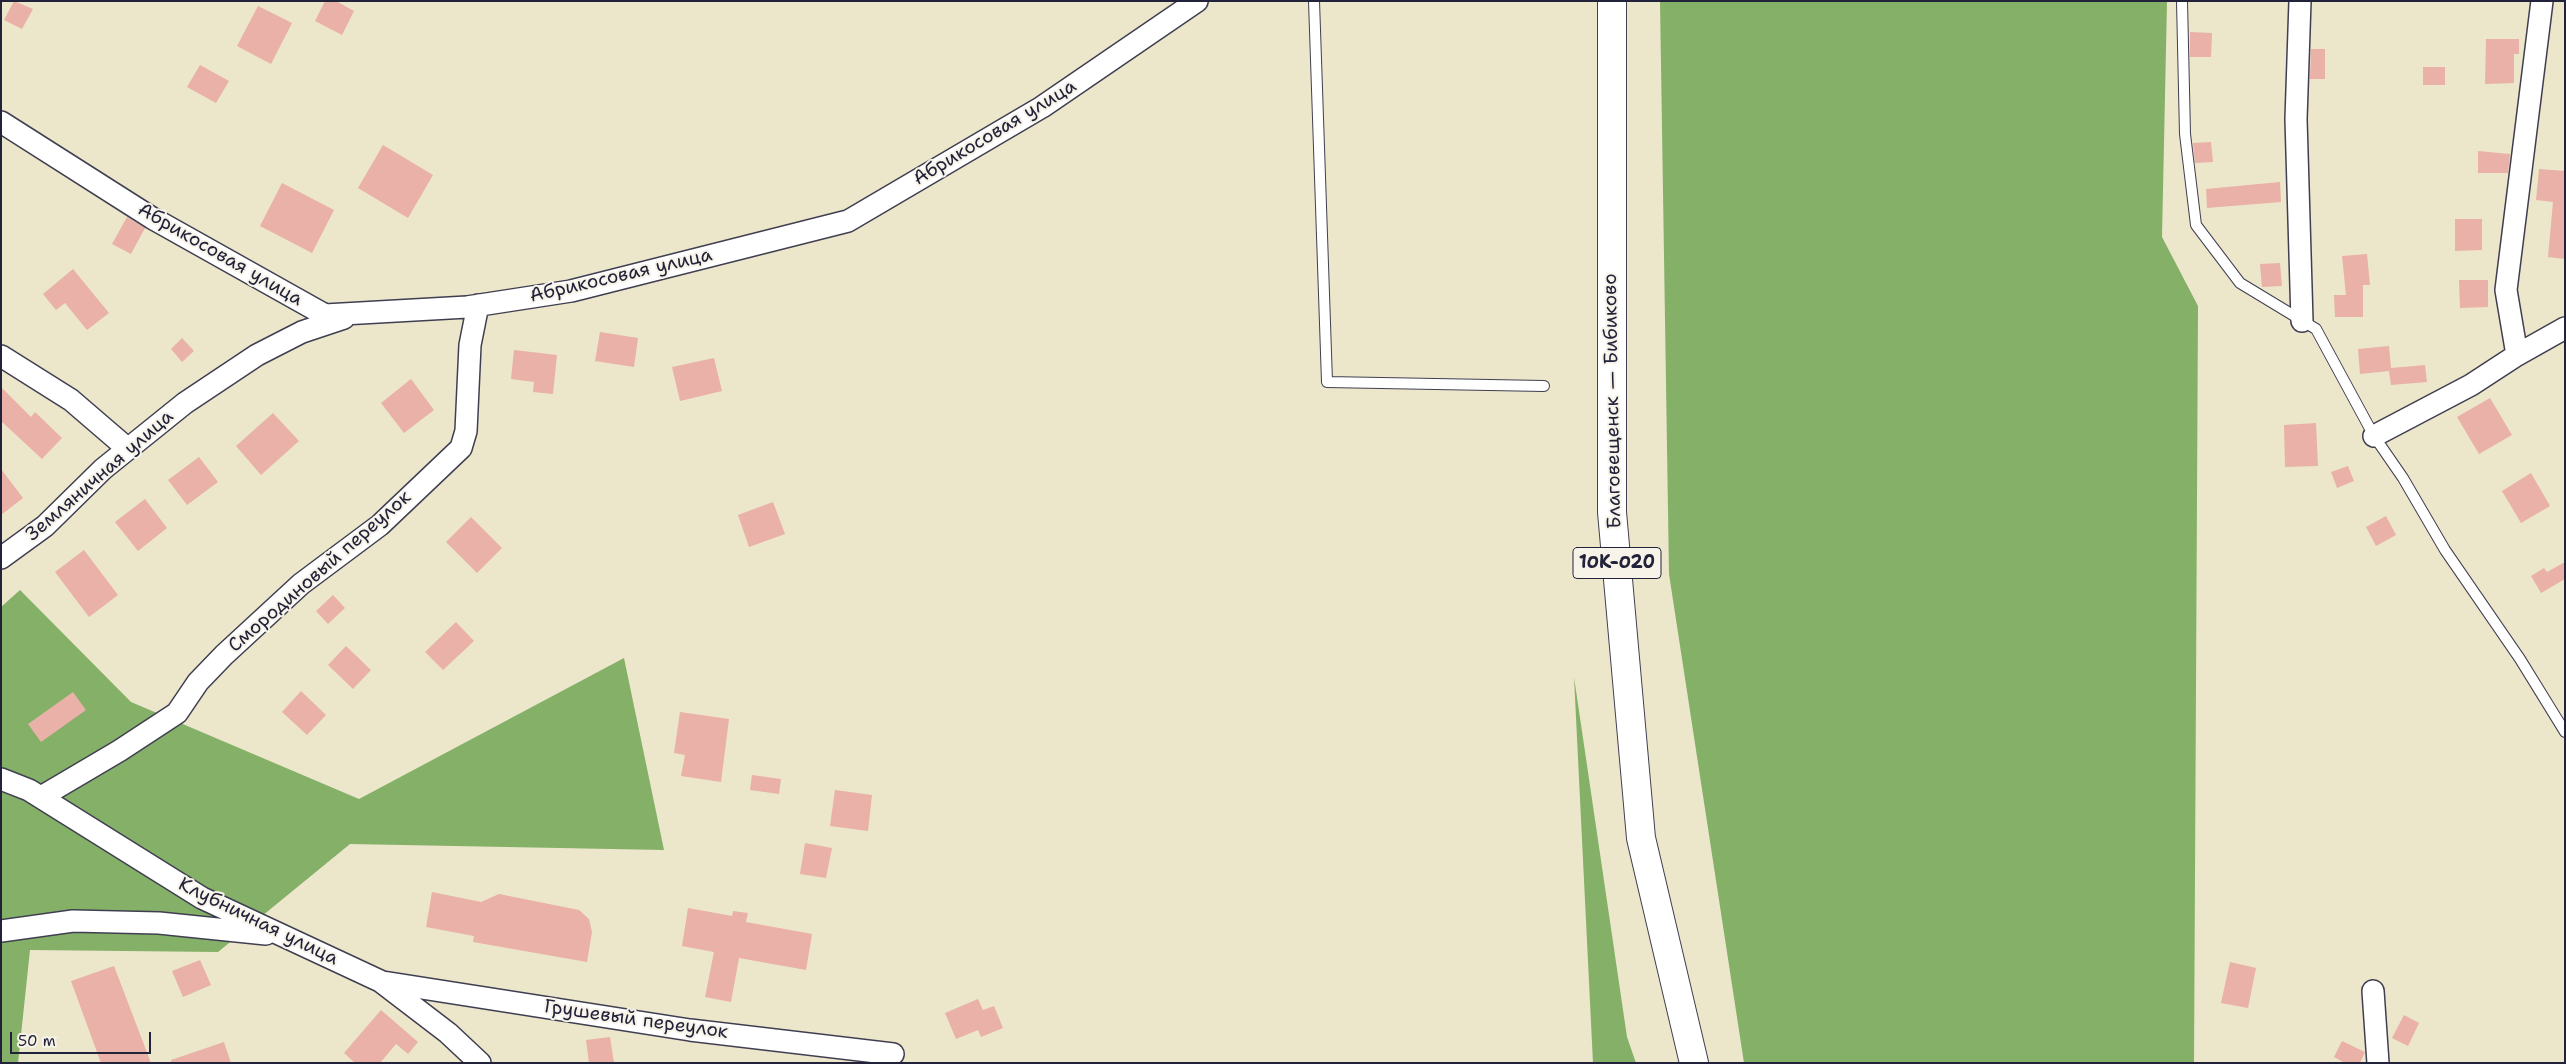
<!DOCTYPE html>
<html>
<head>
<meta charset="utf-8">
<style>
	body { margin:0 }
	#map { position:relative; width:2566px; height:1064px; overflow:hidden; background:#ece6cb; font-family:"Shantell Sans",sans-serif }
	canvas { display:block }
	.frame { position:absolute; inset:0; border:2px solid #22223b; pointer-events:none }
	.scale { position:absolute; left:10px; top:1032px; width:141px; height:22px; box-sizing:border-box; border:2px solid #22223b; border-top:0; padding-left:6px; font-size:15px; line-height:18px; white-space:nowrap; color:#22223b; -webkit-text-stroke:4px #f7f3e8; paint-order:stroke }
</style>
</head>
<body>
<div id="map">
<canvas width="2566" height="1064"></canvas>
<div class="frame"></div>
<div class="scale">50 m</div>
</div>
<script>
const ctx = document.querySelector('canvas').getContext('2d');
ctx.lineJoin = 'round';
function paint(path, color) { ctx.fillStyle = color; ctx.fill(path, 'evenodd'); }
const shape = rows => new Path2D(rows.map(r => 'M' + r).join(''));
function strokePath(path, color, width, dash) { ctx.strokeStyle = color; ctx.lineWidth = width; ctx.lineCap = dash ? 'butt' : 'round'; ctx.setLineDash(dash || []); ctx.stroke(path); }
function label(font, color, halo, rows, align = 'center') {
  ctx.font = font + ' "Shantell Sans",sans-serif'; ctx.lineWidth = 4; ctx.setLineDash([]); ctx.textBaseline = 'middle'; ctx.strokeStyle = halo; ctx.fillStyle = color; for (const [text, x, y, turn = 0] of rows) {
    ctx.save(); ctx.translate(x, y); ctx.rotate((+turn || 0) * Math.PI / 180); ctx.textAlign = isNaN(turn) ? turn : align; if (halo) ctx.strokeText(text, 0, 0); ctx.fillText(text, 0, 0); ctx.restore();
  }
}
const forest = shape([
	[1660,1,2167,1,2162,237,2198,306,2194,1063,1744,1063,1669,574],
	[20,590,131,702,359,799,624,658,664,850,350,844,218,952,30,950,18,1063,1,1063,1,607],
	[1574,677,1627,1037,1636,1063,1593,1063]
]);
const building = shape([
	[14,1,33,9,22,29,4,20],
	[325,1,336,1,354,11,342,35,315,21],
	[258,6,292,23,271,64,237,46],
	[2190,32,2212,33,2211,57,2190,57],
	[2486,39,2519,39,2519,54,2514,54,2514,83,2485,84],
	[2311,49,2325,49,2325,79,2310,79],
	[200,65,229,81,216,103,187,87],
	[2423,67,2445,67,2445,85,2423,85],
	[2211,142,2213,162,2195,163,2193,143],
	[383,145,433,175,408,218,358,188],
	[2478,151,2510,154,2508,173,2478,173],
	[2539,169,2565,171,2565,259,2548,257,2553,202,2536,200],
	[2280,182,2281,202,2207,208,2206,189],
	[282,183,334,210,312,253,260,226],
	[127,217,145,228,131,254,112,244],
	[2455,219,2482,219,2482,250,2455,251],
	[2367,254,2370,285,2363,285,2363,317,2335,317,2334,295,2346,295,2342,256],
	[2280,263,2282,286,2262,287,2260,264],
	[73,269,109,313,87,330,65,303,56,310,43,294],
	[2459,280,2488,280,2488,307,2460,308],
	[600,332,638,338,634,367,595,361],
	[182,338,194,351,182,362,171,349],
	[2389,346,2391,368,2425,365,2427,382,2391,385,2389,371,2360,374,2358,349],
	[514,350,557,355,553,394,533,392,534,382,511,379],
	[714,358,722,391,680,401,672,367],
	[411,379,434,410,404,433,381,403],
	[1,387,31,417,35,412,62,438,42,459,1,421],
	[2490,398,2512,435,2479,454,2457,417],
	[273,413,299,441,261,475,236,446],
	[2316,423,2318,466,2285,467,2284,425],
	[199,457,218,482,187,505,168,480],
	[2348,466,2354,481,2337,488,2331,472],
	[1,469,23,498,1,515],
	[2531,473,2550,506,2521,523,2502,491],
	[145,499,167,528,138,551,115,522],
	[773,502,785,534,749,547,738,515],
	[2386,516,2396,535,2376,546,2366,527],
	[471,517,502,548,477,573,446,542],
	[84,550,118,595,89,617,55,572],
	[2565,562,2565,579,2541,593,2531,576,2544,568,2547,572],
	[333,595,345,608,328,624,316,611],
	[456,622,474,641,443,670,425,652],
	[346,646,371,670,353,689,328,665],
	[301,691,326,715,307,735,282,712],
	[73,692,86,710,41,742,28,724],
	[680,712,729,719,721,782,681,776,685,755,674,753],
	[752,775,781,779,779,794,750,790],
	[835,790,872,795,868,831,830,826],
	[805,843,832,848,826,878,800,874],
	[432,892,481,902,499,894,579,910,589,919,592,932,587,962,473,942,474,936,426,927],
	[688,908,732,916,733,911,748,913,746,922,812,934,806,970,739,958,731,1002,705,997,714,952,682,946],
	[200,960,211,985,183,997,172,971],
	[2230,962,2256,968,2248,1008,2221,1003],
	[114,966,151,1063,101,1063,71,981],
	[978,999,983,1010,994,1006,1003,1028,981,1037,978,1030,956,1039,945,1013],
	[381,1010,418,1042,408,1054,396,1044,380,1063,355,1063,344,1053],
	[2404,1015,2419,1023,2408,1046,2392,1038],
	[610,1037,614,1063,589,1063,586,1040],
	[2342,1041,2365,1052,2360,1063,2345,1063,2334,1057],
	[224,1042,231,1063,171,1063,171,1060]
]);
const lane = shape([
	[1314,1,1327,382,1544,386],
	[2182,1,2185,134,2196,225,2240,283,2316,329,2374,436,2403,478,2445,550,2520,659,2565,732]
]);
const street = shape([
	[2300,1,2296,119,2302,321],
	[1,122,152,218,325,315,467,307,571,291,848,221,1042,107,1197,1],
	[2517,355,2565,328],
	[1,356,71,400,128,449],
	[2374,436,2471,385,2517,355,2506,290,2542,1],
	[1,558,45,526,103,469,185,403,257,355,302,332,344,318],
	[1,779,29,790,202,898,380,981,448,1033,480,1063],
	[41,797,119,751,177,713,198,682,224,655,301,584,380,525,461,448,466,431,470,345,478,305],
	[1,931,73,921,159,923,266,934],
	[383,982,690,1030,893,1054],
	[2373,991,2378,1063]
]);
const primary = shape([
	[1612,1,1612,512,1641,838,1694,1063]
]);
const shields = [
	[1617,563,88]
];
const shieldNames = [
	["10К-020",1617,563]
];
const streetNames = [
	["Абрикосовая улица",995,133,-31],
	["Абрикосовая улица",220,255,30],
	["Абрикосовая улица",621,276,-13],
	["Благовещенск — Бибиково",1613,401,-91],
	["Земляничная улица",100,476,-41],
	["Смородиновый переулок",320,572,-41],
	["Клубничная улица",258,922,26],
	["Грушевый переулок",636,1020,8]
];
paint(forest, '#84b068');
paint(building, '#e9b1a7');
strokePath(lane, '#403f51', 12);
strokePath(street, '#403f51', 24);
strokePath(primary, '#403f51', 30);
strokePath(lane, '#fff', 10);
strokePath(street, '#fff', 21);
strokePath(primary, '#fff', 28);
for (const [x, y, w] of shields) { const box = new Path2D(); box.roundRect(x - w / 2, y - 15.5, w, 31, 4); ctx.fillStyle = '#f7f3e8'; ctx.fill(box); strokePath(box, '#22223b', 1); }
label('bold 18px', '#22223b', null, shieldNames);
label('19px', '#22223b', '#f7f3e8', streetNames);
</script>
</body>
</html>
